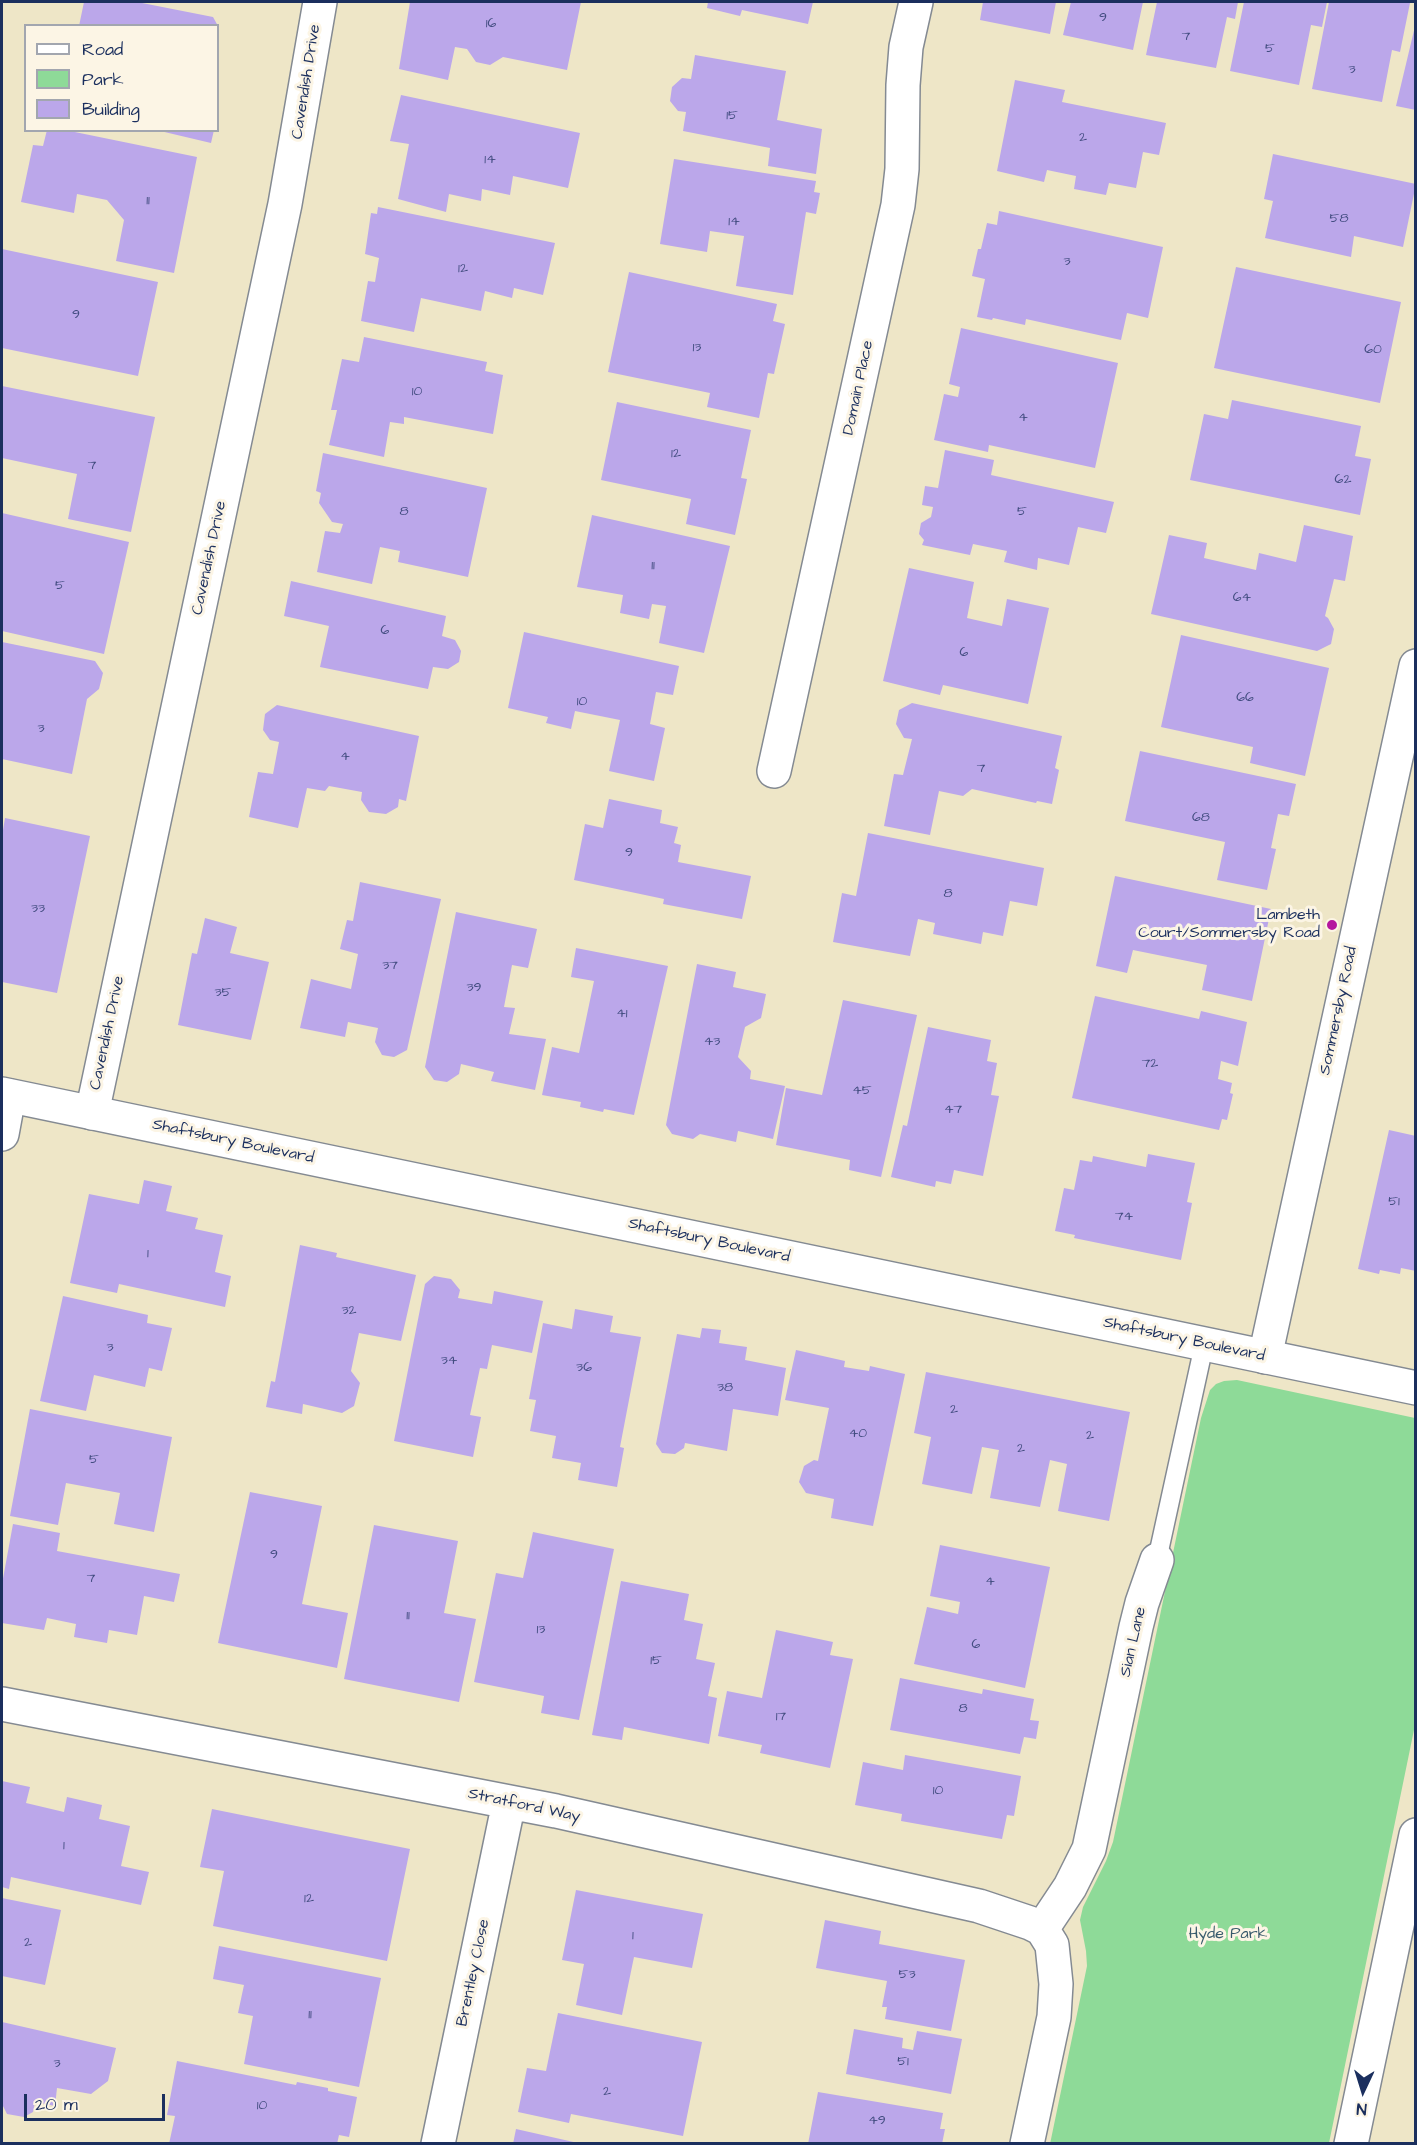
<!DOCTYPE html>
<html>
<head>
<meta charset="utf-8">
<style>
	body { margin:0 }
	#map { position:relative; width:1417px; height:2145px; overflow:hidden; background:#eee6c7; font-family:"Architects Daughter",sans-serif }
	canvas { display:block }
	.frame { position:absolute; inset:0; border:3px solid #1b2f5e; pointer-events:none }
	.legend { position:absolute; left:24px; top:24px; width:195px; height:108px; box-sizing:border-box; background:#fcf5e5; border:2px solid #a2a6af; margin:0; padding:8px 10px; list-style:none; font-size:18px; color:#1b2f5e }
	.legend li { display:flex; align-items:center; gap:12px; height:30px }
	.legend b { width:30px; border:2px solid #a2a6af }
	.north { position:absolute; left:1333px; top:2061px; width:60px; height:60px; -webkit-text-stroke:4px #fcf5e5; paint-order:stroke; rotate:184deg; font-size:16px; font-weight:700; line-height:24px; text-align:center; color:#1b2f5e }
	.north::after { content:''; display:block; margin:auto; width:21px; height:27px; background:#1b2f5e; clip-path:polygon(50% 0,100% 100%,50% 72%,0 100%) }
	.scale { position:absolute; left:24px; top:2094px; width:141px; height:27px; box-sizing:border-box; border:3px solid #1b2f5e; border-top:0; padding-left:8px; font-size:18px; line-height:21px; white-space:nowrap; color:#1b2f5e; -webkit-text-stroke:4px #fcf5e5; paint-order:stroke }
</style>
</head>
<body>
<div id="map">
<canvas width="1417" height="2145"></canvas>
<div class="frame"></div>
<ul class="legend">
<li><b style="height:8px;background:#fff"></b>Road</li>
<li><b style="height:16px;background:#8eda98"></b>Park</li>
<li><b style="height:16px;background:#bba7ea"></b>Building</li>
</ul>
<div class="north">N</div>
<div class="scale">20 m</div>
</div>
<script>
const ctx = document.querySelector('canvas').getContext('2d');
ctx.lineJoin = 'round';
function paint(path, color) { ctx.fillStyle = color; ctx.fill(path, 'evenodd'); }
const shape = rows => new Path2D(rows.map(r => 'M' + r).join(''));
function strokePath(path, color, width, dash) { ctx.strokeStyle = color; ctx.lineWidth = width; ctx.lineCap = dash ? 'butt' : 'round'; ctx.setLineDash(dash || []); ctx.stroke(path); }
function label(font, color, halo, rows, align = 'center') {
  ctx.font = font + ' "Architects Daughter",sans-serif'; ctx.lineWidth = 6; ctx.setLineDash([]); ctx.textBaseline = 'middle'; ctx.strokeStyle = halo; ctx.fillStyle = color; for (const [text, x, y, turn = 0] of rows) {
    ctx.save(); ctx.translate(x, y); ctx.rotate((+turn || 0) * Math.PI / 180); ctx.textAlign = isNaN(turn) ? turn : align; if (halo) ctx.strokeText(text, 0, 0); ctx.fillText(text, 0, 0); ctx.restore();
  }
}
const green = shape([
	[1237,1380,1415,1418,1415,1725,1329,2143,1050,2144,1087,1966,1086,1951,1080,1920,1083,1907,1106,1861,1113,1842,1201,1418,1210,1390,1216,1384,1224,1381]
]);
const building = shape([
	[84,2,137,2,213,17,218,26,79,26],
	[410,2,581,2,567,70,503,57,490,65,476,62,467,49,455,47,448,80,399,69],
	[708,2,813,2,808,24,742,10,740,16,707,8],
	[983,2,1056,2,1050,34,980,20],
	[1071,2,1143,2,1133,50,1063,35],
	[1157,2,1238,2,1235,19,1227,17,1216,68,1146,55],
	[1244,2,1327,2,1322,27,1311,25,1299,85,1230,71],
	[1329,2,1410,3,1400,52,1392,50,1382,102,1312,89],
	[1416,22,1416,110,1396,106],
	[695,55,786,71,777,120,822,129,816,174,768,166,770,148,683,131,686,112,678,111,670,101,672,87,682,78,691,79],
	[1015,80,1065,90,1062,102,1166,123,1159,155,1143,152,1136,188,1109,183,1106,195,1074,189,1076,176,1047,170,1044,182,997,171],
	[401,95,580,133,568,188,513,176,510,195,482,189,481,201,449,194,446,212,398,199,409,144,390,141],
	[47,130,65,130,197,157,174,273,116,261,124,220,107,200,77,194,74,213,21,202,33,145,43,146],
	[156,130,214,130,211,143],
	[1273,154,1416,184,1403,247,1354,236,1351,257,1265,238,1273,201,1264,199],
	[674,159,816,181,814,192,820,193,816,214,806,212,793,295,736,286,744,236,710,231,707,252,660,244],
	[378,207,555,243,543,295,514,288,512,298,485,291,481,311,421,298,414,332,361,321,368,281,375,282,379,258,365,254,371,213,377,214],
	[999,211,1163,247,1148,318,1127,313,1121,340,1026,319,1025,325,993,318,992,320,977,317,985,279,972,276,978,249,981,249,987,223,997,225],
	[2,249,158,282,138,376,2,348],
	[1236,267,1401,302,1380,403,1214,368],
	[629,272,777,304,773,321,785,324,774,374,768,373,759,418,707,407,710,393,608,372],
	[961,328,1118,363,1095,468,989,445,988,452,934,440,944,394,958,397,960,387,949,384],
	[364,337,487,362,485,371,503,375,493,434,404,417,404,424,390,422,384,457,329,445,337,410,331,410,342,359,359,362],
	[2,386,155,417,131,532,68,519,77,474,2,458],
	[1232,400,1361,426,1355,456,1371,459,1360,515,1190,480,1204,414,1228,419],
	[617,402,751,430,741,478,747,479,735,535,686,524,691,499,601,480],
	[945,450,994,460,991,475,1114,502,1106,533,1078,527,1069,565,1038,558,1037,570,1004,562,1007,551,973,544,970,555,922,545,924,540,919,534,921,523,931,517,933,507,922,505,925,486,938,488],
	[323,453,487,488,468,577,398,562,400,551,380,547,372,584,317,572,325,531,340,533,343,524,332,522,319,503,321,493,316,491],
	[2,513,129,542,104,654,2,631],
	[592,515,730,546,704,653,659,643,666,606,652,604,649,619,620,613,623,595,577,587],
	[1304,525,1353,536,1345,581,1334,579,1325,616,1328,618,1334,629,1331,644,1317,651,1151,614,1169,535,1207,543,1204,558,1256,570,1259,553,1296,562],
	[909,568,974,582,967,618,1002,626,1007,599,1049,608,1028,704,943,685,940,695,883,681],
	[291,581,446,616,442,636,455,640,461,651,459,662,448,669,433,667,428,689,320,667,329,626,284,616],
	[524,632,679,666,673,695,656,692,650,724,665,728,654,781,609,771,620,720,575,711,571,729,546,723,548,717,508,708],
	[1181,635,1329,668,1305,776,1250,763,1253,747,1161,727],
	[2,642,95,661,103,673,99,689,87,699,72,774,2,759],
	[912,703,1062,736,1055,768,1059,770,1052,804,1037,801,1036,803,972,789,963,796,939,791,930,835,884,826,894,774,903,775,912,739,904,738,896,724,899,710],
	[277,705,419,736,406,801,399,799,398,807,386,814,369,812,361,800,362,792,329,786,325,791,307,788,298,828,249,817,258,772,273,774,279,742,270,740,263,730,265,714],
	[1140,751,1296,784,1289,816,1278,814,1271,848,1276,849,1267,890,1217,880,1225,842,1125,821],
	[609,799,662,810,660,823,678,827,674,843,681,845,678,862,751,876,742,919,663,904,664,899,574,880,585,824,603,828],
	[5,818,90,836,57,993,2,982,2,836],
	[868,833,1044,868,1037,906,1010,901,1003,936,983,932,981,944,933,934,935,923,918,919,910,956,833,942,842,893,856,896],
	[1115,876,1271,909,1252,1001,1202,990,1207,965,1133,950,1127,973,1096,966],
	[360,882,441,899,407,1050,394,1057,382,1055,375,1042,378,1028,348,1022,345,1037,300,1028,311,979,351,989,358,954,340,949,347,920,353,921],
	[456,912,537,929,528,968,512,965,504,1007,515,1008,509,1034,546,1039,535,1090,491,1081,494,1072,461,1064,459,1074,447,1082,434,1080,425,1067],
	[205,918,237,927,230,953,269,962,251,1040,178,1025,192,953,197,954],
	[576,948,668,966,634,1115,604,1109,603,1112,580,1107,581,1102,542,1095,552,1047,579,1053,594,981,571,977],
	[697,964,736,972,733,987,766,994,761,1018,745,1027,738,1057,751,1071,750,1079,785,1086,773,1139,738,1131,736,1142,700,1134,693,1139,672,1134,666,1125],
	[1095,996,1199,1019,1201,1011,1247,1022,1238,1066,1221,1061,1218,1079,1232,1083,1230,1093,1233,1094,1227,1120,1222,1119,1219,1130,1072,1098],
	[843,1000,917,1015,881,1177,849,1170,850,1160,776,1145,786,1088,822,1095],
	[928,1027,991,1040,987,1061,997,1063,991,1095,999,1096,983,1176,954,1170,951,1184,936,1181,935,1187,891,1177,903,1125,907,1126],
	[1389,1130,1416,1136,1416,1271,1401,1268,1400,1274,1380,1270,1379,1274,1358,1269],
	[1148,1154,1195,1163,1187,1202,1192,1203,1181,1260,1074,1238,1075,1235,1055,1231,1064,1188,1074,1190,1080,1160,1092,1162,1093,1156,1146,1167],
	[144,1180,172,1186,166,1211,198,1218,195,1229,223,1235,215,1272,231,1276,225,1307,119,1284,117,1293,70,1283,89,1194,139,1204],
	[300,1245,337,1253,336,1257,416,1275,401,1341,359,1333,351,1371,360,1383,354,1406,342,1413,303,1404,302,1414,266,1407,271,1381,275,1382],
	[434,1276,451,1279,460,1290,458,1298,492,1304,494,1291,543,1301,532,1353,492,1345,487,1369,480,1368,470,1415,481,1417,473,1457,394,1441,425,1284],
	[63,1296,148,1315,147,1323,172,1328,162,1371,149,1368,145,1387,94,1375,86,1411,40,1401],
	[575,1309,613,1316,610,1332,641,1337,620,1447,624,1448,617,1487,578,1480,581,1463,552,1458,556,1436,530,1431,536,1400,529,1399,543,1323,572,1329],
	[702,1328,721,1330,719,1343,747,1347,745,1360,786,1368,778,1416,733,1409,727,1451,685,1443,684,1448,675,1454,662,1453,656,1444,677,1334,700,1338],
	[796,1350,845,1361,844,1367,869,1371,870,1366,905,1374,873,1526,831,1518,834,1499,806,1493,799,1482,804,1466,814,1460,818,1461,829,1408,785,1400],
	[926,1372,1130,1412,1109,1521,1058,1511,1067,1464,1050,1460,1040,1507,990,1498,999,1450,982,1447,972,1494,922,1484,931,1437,914,1433],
	[30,1409,172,1437,154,1532,114,1524,120,1493,66,1483,58,1525,10,1516],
	[250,1492,322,1506,302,1604,348,1613,337,1668,218,1643],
	[13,1524,60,1533,57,1551,180,1574,174,1602,144,1596,137,1635,109,1630,107,1643,74,1637,76,1624,47,1618,44,1630,2,1623,2,1584],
	[374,1525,458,1541,444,1613,476,1619,459,1702,344,1679],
	[533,1532,614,1549,579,1720,541,1713,544,1696,474,1682,496,1573,523,1578],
	[940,1545,1050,1567,1025,1688,914,1664,927,1607,958,1614,960,1602,930,1596],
	[621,1581,689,1594,684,1620,703,1624,696,1659,715,1663,708,1696,717,1698,709,1744,624,1727,622,1740,592,1735],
	[776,1630,833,1642,830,1655,853,1659,830,1768,760,1753,762,1745,718,1736,727,1691,762,1698],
	[900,1678,982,1694,983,1689,1034,1699,1030,1720,1039,1721,1036,1739,1024,1737,1020,1754,890,1730],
	[905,1755,1021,1776,1014,1816,1007,1815,1002,1839,901,1821,902,1814,855,1805,863,1762,903,1770],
	[2,1781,30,1787,26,1803,64,1812,67,1797,102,1805,99,1819,130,1826,121,1866,149,1872,141,1905,11,1877,9,1889,2,1887],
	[212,1809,410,1849,387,1961,213,1926,224,1871,200,1867],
	[576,1890,703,1914,692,1968,634,1957,622,2015,576,2005,584,1964,562,1960],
	[2,1898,61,1910,45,1985,2,1976],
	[825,1920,881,1931,879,1944,965,1960,951,2031,885,2019,887,2007,882,2007,887,1981,816,1968],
	[219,1946,381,1978,359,2087,244,2064,253,2016,238,2013,244,1985,213,1979],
	[558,2013,702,2042,683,2136,571,2114,569,2123,518,2112,527,2068,546,2071],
	[2,2022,116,2048,108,2081,91,2094,57,2088,55,2106,35,2102,33,2112,24,2117,7,2114,2,2104],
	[854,2029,903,2038,902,2048,913,2050,917,2031,962,2039,951,2094,846,2074],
	[177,2061,296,2085,297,2082,328,2088,328,2091,357,2097,349,2137,339,2135,337,2144,169,2144,175,2116,167,2115],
	[818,2092,943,2113,940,2129,945,2129,942,2144,808,2144],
	[516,2129,578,2143,578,2144,513,2144]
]);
const lane = shape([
	[1157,1560,1204,1345]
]);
const street = shape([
	[774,771,898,205,902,169,903,85,906,47,916,2],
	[92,1113,285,204,320,2],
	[2,1134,9,1096],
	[1265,1357,1416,666],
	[2,1704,556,1811,979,1906,1030,1923,1042,1929,1052,1945,1056,1984,1054,2017,1027,2144],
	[1042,1929,1070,1887,1089,1849,1136,1627,1142,1603,1157,1560],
	[438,2144,509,1802],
	[1351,2144,1416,1835]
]);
const secondary = shape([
	[2,1094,1416,1388]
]);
const markers = [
	[1332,925,6,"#b5179e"]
];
const numberNames = [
	["9",1103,18],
	["16",491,24],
	["7",1186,37],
	["5",1270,49],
	["3",1352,70],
	["15",732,116],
	["2",1083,138],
	["14",490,160],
	["11",148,201],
	["58",1339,219],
	["14",734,222],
	["3",1067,262],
	["12",463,269],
	["9",76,315],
	["13",697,348],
	["60",1373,350],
	["10",417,392],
	["4",1023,418],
	["12",676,454],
	["7",92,466],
	["62",1343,480],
	["8",404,512],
	["5",1022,512],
	["11",653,566],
	["5",60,586],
	["64",1242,598],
	["6",385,631],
	["6",964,653],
	["66",1245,698],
	["10",582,702],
	["3",41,729],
	["4",345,757],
	["7",981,769],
	["68",1201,818],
	["9",629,853],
	["8",948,894],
	["33",38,909],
	["37",390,966],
	["39",474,988],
	["35",223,993],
	["41",622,1014],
	["43",712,1042],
	["72",1150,1064],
	["45",862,1091],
	["47",953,1110],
	["51",1394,1202],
	["74",1124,1217],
	["1",148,1254],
	["32",349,1311],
	["3",110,1348],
	["34",449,1361],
	["36",584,1368],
	["38",725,1388],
	["2",954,1410],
	["40",858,1434],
	["2",1090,1436],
	["2",1021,1449],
	["5",94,1460],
	["9",274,1555],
	["7",91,1579],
	["4",990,1582],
	["11",408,1616],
	["13",541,1630],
	["6",976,1645],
	["15",656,1661],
	["8",963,1709],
	["17",781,1717],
	["10",938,1791],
	["1",64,1846],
	["12",309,1899],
	["1",633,1936],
	["2",28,1943],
	["53",907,1975],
	["11",310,2015],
	["51",903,2062],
	["3",57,2064],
	["2",607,2092],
	["10",262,2106],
	["49",877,2121]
];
const streetNames = [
	["Cavendish Drive",307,82,-81],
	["Domain Place",859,388,-78],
	["Cavendish Drive",210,558,-78],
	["Sommersby Road",1339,1011,-78],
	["Cavendish Drive",108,1033,-78],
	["Shaftsbury Boulevard",233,1142,12],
	["Shaftsbury Boulevard",709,1241,12],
	["Shaftsbury Boulevard",1184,1340,12],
	["Sian Lane",1134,1642,-77],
	["Stratford Way",524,1806,12],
	["Brentley Close",474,1973,-78]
];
const poiNames = [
	["Lambeth",1320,916],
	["Court/Sommersby Road",1320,934]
];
const parkNames = [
	["Hyde Park",1228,1935]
];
paint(green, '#8eda98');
paint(building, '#bba7ea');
strokePath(lane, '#848a92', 21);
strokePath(street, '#848a92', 36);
strokePath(secondary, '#848a92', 36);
strokePath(lane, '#fff', 18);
strokePath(street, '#fff', 33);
strokePath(secondary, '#fff', 33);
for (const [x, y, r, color] of markers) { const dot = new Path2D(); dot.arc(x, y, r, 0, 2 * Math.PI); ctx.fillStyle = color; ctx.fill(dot); strokePath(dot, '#fcf5e5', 2); }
label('14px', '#434d81', null, numberNames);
label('16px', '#1b2f5e', '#fcf5e5', streetNames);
label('16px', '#1b2f5e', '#fcf5e5', poiNames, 'right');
label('16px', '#385a6c', '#fcf5e5', parkNames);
</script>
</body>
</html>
